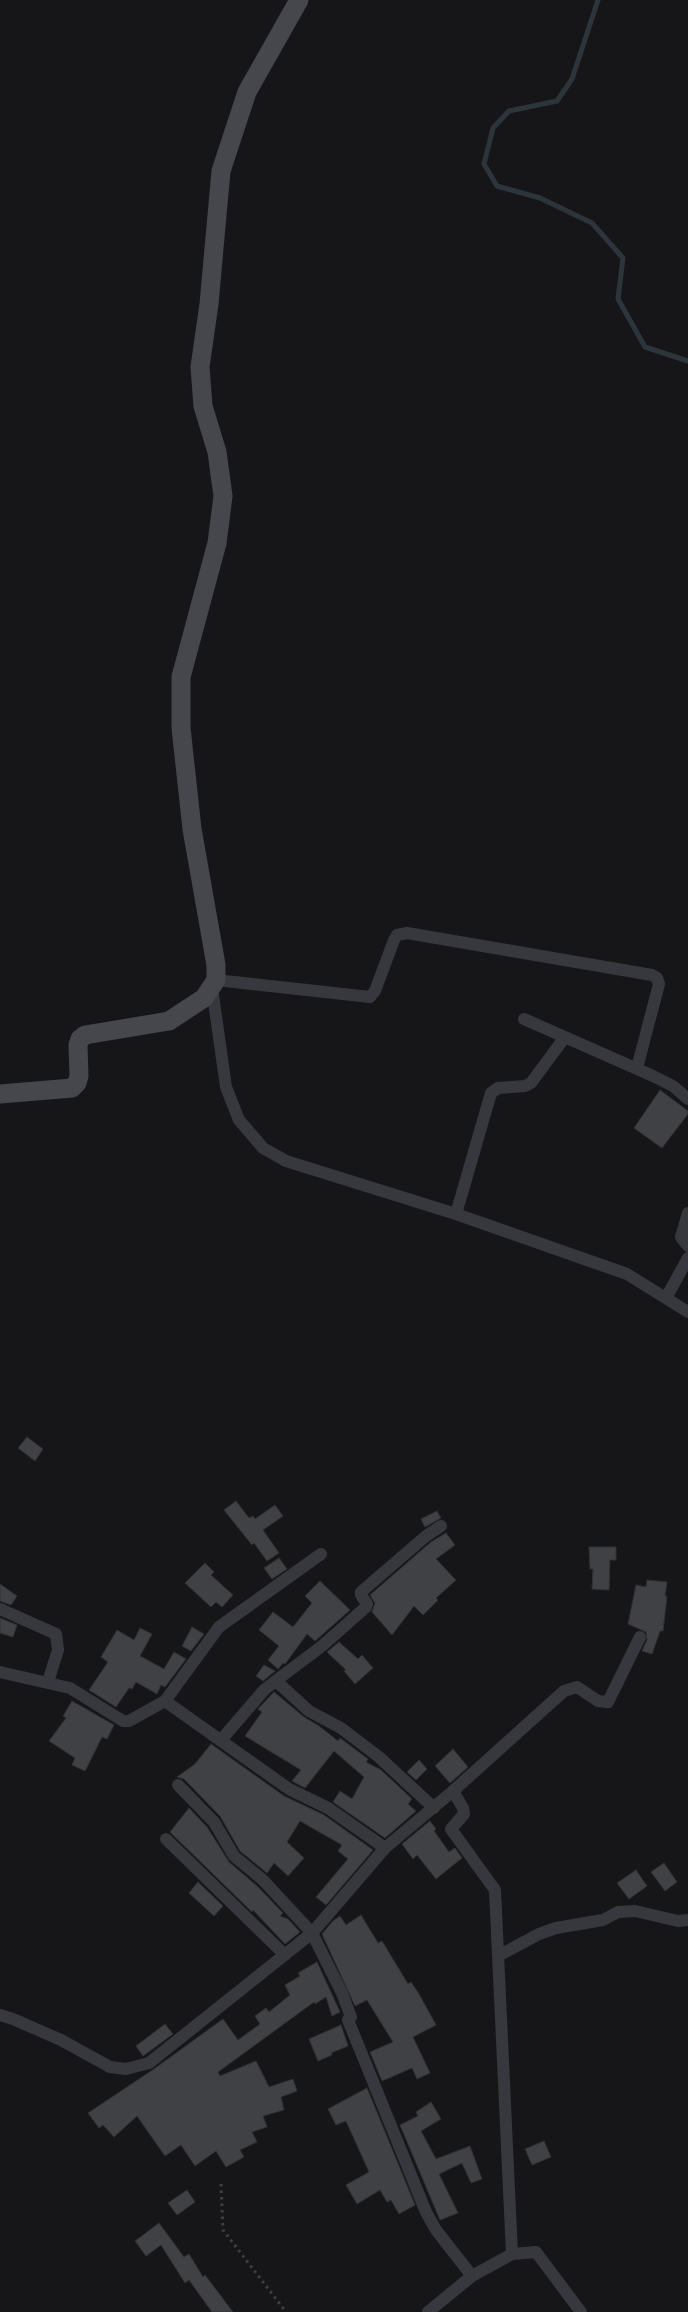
<!DOCTYPE html>
<html>
<head>
<meta charset="utf-8">
<style>
	body { margin:0 }
	canvas { display:block; background:#161618 }
</style>
</head>
<body>
<canvas width="688" height="2312"></canvas>
<script>
const ctx = document.querySelector('canvas').getContext('2d');
ctx.lineJoin = 'round';
const shape = rows => new Path2D(rows.map(r => 'M' + r).join(''));
function strokePath(path, color, width, dash) { ctx.strokeStyle = color; ctx.lineWidth = width; ctx.lineCap = dash ? 'butt' : 'round'; ctx.setLineDash(dash || []); ctx.stroke(path); }
function paint(path, color) { ctx.fillStyle = color; ctx.fill(path, 'evenodd'); }
const stream = shape([
	[598,0,572,79,557,101,509,111,493,128,484,164,497,186,540,198,592,223,623,258,618,299,645,347,688,361]
]);
const building = shape([
	[660,1090,688,1111,688,1114,662,1148,634,1128,660,1090],
	[27,1437,43,1449,35,1461,18,1448,27,1437],
	[236,1501,249,1518,253,1516,255,1519,275,1505,283,1516,263,1530,279,1553,267,1561,254,1543,252,1545,224,1510,236,1501],
	[437,1511,441,1518,425,1527,421,1519,437,1511],
	[446,1533,455,1545,436,1559,456,1580,436,1598,438,1600,423,1615,414,1606,392,1635,372,1612,375,1603,370,1595,431,1542,446,1533],
	[589,1547,616,1547,616,1560,610,1560,609,1590,592,1589,593,1569,590,1569,589,1547],
	[279,1558,287,1569,272,1579,264,1568,279,1558],
	[205,1563,214,1572,211,1575,233,1595,222,1607,216,1602,211,1607,185,1583,205,1563],
	[647,1580,667,1582,665,1596,667,1596,663,1631,660,1631,652,1654,642,1651,647,1640,646,1632,628,1624,636,1585,646,1587,647,1580],
	[320,1581,350,1610,315,1641,307,1634,285,1664,283,1663,278,1669,268,1660,279,1646,259,1630,273,1612,293,1627,312,1603,305,1596,320,1581],
	[0,1584,17,1596,11,1605,0,1601,0,1584],
	[0,1618,17,1625,13,1637,0,1633,0,1618],
	[192,1627,204,1634,191,1651,182,1646,192,1627],
	[140,1628,152,1634,140,1656,164,1669,174,1652,186,1659,165,1687,161,1685,157,1694,136,1682,132,1689,129,1688,116,1707,89,1690,108,1662,101,1657,117,1630,134,1640,140,1628],
	[339,1642,358,1659,362,1655,373,1668,355,1684,344,1671,346,1670,327,1652,339,1642],
	[264,1665,275,1671,263,1681,256,1676,264,1665],
	[274,1692,304,1717,319,1726,338,1741,340,1738,368,1759,366,1762,381,1770,412,1799,408,1804,416,1811,385,1838,333,1802,340,1791,352,1799,364,1777,334,1751,305,1788,292,1781,301,1770,245,1736,262,1712,258,1709,274,1692],
	[72,1701,114,1725,107,1739,102,1737,85,1771,72,1765,75,1758,49,1741,66,1718,63,1716,72,1701],
	[211,1744,284,1796,324,1815,373,1850,326,1905,316,1897,348,1859,338,1851,342,1845,300,1821,287,1842,304,1858,288,1876,274,1863,267,1873,240,1851,220,1816,184,1779,177,1777,195,1764,211,1744],
	[453,1749,468,1767,450,1783,435,1766,453,1749],
	[419,1760,427,1769,416,1780,407,1772,419,1760],
	[189,1808,207,1827,229,1862,257,1886,283,1913,280,1916,288,1919,300,1932,285,1944,253,1910,252,1912,170,1832,189,1808],
	[430,1821,436,1829,434,1831,449,1852,455,1848,462,1858,436,1879,417,1855,413,1859,402,1844,430,1821],
	[664,1863,677,1882,665,1891,651,1872,664,1863],
	[636,1870,647,1886,629,1899,617,1883,636,1870],
	[198,1882,223,1906,214,1916,189,1893,198,1882],
	[361,1915,378,1943,382,1941,408,1984,411,1982,419,1994,436,2025,413,2037,430,2073,417,2079,412,2068,382,2081,370,2052,393,2042,367,2000,355,2006,322,1934,333,1921,340,1916,346,1925,361,1915],
	[317,1962,340,2012,332,2016,326,1997,315,2004,314,2002,218,2072,220,2076,256,2061,269,2087,293,2079,297,2091,281,2097,284,2110,263,2116,267,2127,252,2132,257,2142,240,2150,244,2157,226,2167,216,2151,195,2166,181,2145,165,2156,137,2116,114,2137,103,2125,99,2128,88,2113,154,2069,223,2019,238,2040,260,2024,255,2016,266,2008,269,2012,290,1995,285,1985,300,1976,298,1973,317,1962],
	[165,2024,173,2034,143,2056,136,2046,165,2024],
	[341,2025,348,2046,331,2053,332,2055,318,2061,309,2039,341,2025],
	[367,2088,415,2205,399,2214,391,2200,387,2202,380,2190,357,2204,346,2185,369,2172,346,2121,336,2125,328,2109,367,2088],
	[431,2102,441,2119,421,2131,436,2159,470,2146,482,2179,471,2183,462,2163,439,2174,458,2213,440,2220,400,2125,418,2116,416,2112,431,2102],
	[544,2141,551,2157,532,2165,525,2149,544,2141],
	[187,2190,195,2202,177,2215,168,2203,187,2190],
	[159,2223,184,2257,189,2254,203,2277,205,2275,233,2312,212,2312,189,2280,185,2283,161,2245,146,2256,135,2241,159,2223]
]);
const path = shape([
	[221,2184,223,2230,286,2312]
]);
const street = shape([
	[216,980,370,997,375,991,394,940,397,935,407,933,652,975,657,978,659,984,637,1068],
	[212,988,226,1087,239,1120,263,1148,286,1161,456,1214,627,1274,688,1312],
	[524,1019,653,1076,673,1086,688,1099],
	[688,1213,681,1237,688,1246],
	[456,1214,491,1093,498,1088,525,1086,531,1083,565,1037],
	[666,1298,688,1258],
	[0,1609,56,1634,58,1650,48,1682],
	[0,1672,70,1688,123,1721,129,1721,165,1701,289,1789,328,1808,385,1848,312,1933,342,1993,351,2017,348,2020,426,2212,436,2230,472,2276],
	[276,1681,309,1711,341,1728,379,1757,434,1808],
	[165,1701,219,1627,321,1554],
	[221,1740,265,1689,322,1646,366,1607,367,1604,361,1595,361,1592,426,1536,441,1526],
	[453,1791,463,1808,464,1814,451,1829,495,1890,512,2254],
	[166,1839,285,1955],
	[385,1848,453,1791,564,1691,577,1687,598,1701,608,1702,640,1637],
	[498,1956,539,1934,556,1928,603,1920,618,1912,635,1911,678,1921,688,1920],
	[0,2015,13,2019,61,2040,110,2067,126,2069,149,2063,312,1933,263,1880,234,1856,214,1822,178,1785],
	[428,2312,472,2276,512,2254,536,2252,581,2312]
]);
const secondary = shape([
	[0,1094,72,1088,77,1083,79,1076,78,1045,80,1039,85,1035,169,1021,204,998,216,980,216,965,192,829,181,728,181,677,217,543,223,496,217,452,203,406,200,367,209,304,221,171,247,92,299,0]
]);
strokePath(stream, '#2c353c', 5);
paint(building, '#404145');
strokePath(building, '#303034', 1);
strokePath(path, '#3d3f44', 3, [2.5, 4]);
strokePath(street, '#37383d', 12);
strokePath(secondary, '#45474d', 19);
</script>
</body>
</html>
